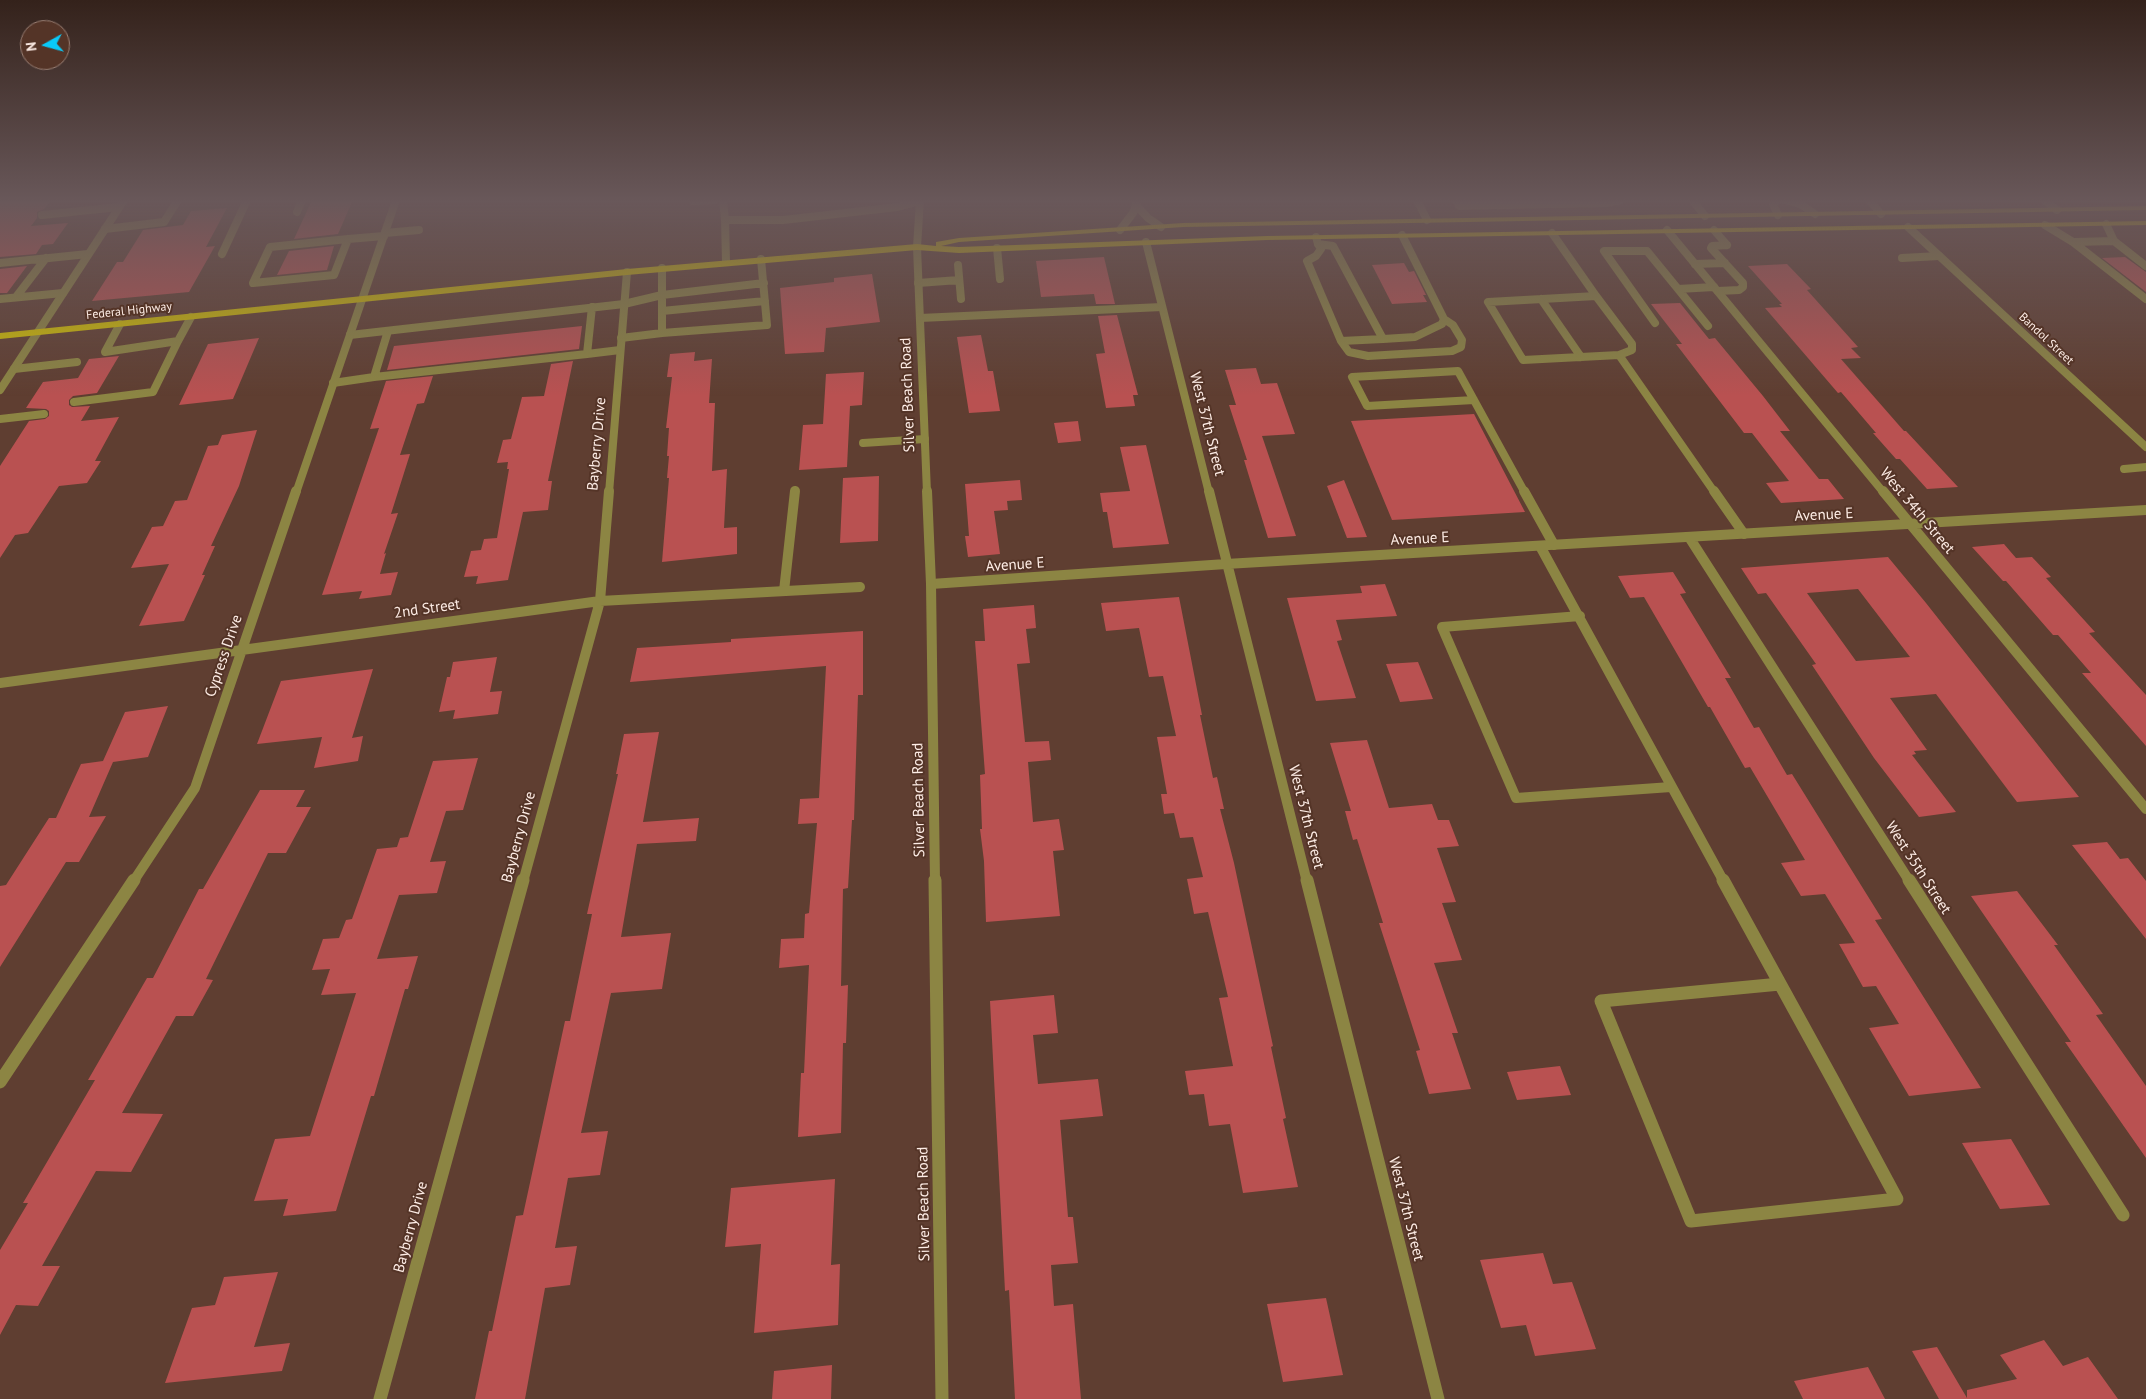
<!DOCTYPE html>
<html>
<head>
<meta charset="utf-8">
<style>
	body { margin:0 }
	#map { position:relative; width:2146px; height:1399px; overflow:hidden; background:#5f3e31; font-family:"PT Sans",sans-serif }
	canvas { display:block }
	.north { position:absolute; left:20px; top:20px; width:50px; height:50px; box-sizing:border-box; background:#543427; border:1px solid #987e73; border-radius:50%; rotate:263deg; font-size:14px; font-weight:700; line-height:20px; text-align:center; color:#fdece5 }
	.north::after { content:''; display:block; margin:auto; width:18px; height:22px; background:#09cafa; clip-path:polygon(50% 0,100% 100%,50% 72%,0 100%) }
</style>
</head>
<body>
<div id="map">
<canvas width="2146" height="1399"></canvas>
<div class="north">N</div>
</div>
<script>
const ctx = document.querySelector('canvas').getContext('2d');
ctx.lineJoin = 'round';
function paint(path, color) { ctx.fillStyle = color; ctx.fill(path, 'evenodd'); }
const shape = rows => new Path2D(rows.map(r => 'M' + r).join(''));
function strokePath(path, color, width, dash) { ctx.strokeStyle = color; ctx.lineWidth = width; ctx.lineCap = dash ? 'butt' : 'round'; ctx.setLineDash(dash || []); ctx.stroke(path); }
function label(font, color, halo, rows, align = 'center') {
  ctx.font = font + ' "PT Sans",sans-serif'; ctx.lineWidth = 4; ctx.setLineDash([]); ctx.textBaseline = 'middle'; ctx.strokeStyle = halo; ctx.fillStyle = color; for (const [text, x, y, turn = 0] of rows) {
    ctx.save(); ctx.translate(x, y); ctx.rotate((+turn || 0) * Math.PI / 180); ctx.textAlign = isNaN(turn) ? turn : align; if (halo) ctx.strokeText(text, 0, 0); ctx.fillText(text, 0, 0); ctx.restore();
  }
}
const building = shape([
	[0,200,51,200,44,209,37,212,37,218,31,226,68,223,53,244,42,245,36,254,0,257],
	[312,200,353,200,338,234,294,239],
	[227,208,206,247,215,246,189,292,92,301,117,262,123,262,143,230,183,225,191,211],
	[334,246,327,270,277,275,289,251],
	[1104,257,1115,304,1096,304,1094,294,1041,297,1036,261],
	[2125,257,2146,272,2146,292,2102,258],
	[1404,263,1409,272,1414,271,1426,295,1423,295,1427,302,1392,304,1372,265],
	[1787,264,1811,289,1807,290,1858,347,1851,348,1861,358,1841,359,1904,431,1906,431,1958,487,1927,489,1900,459,1896,459,1873,433,1876,433,1841,392,1838,393,1765,308,1782,307,1779,304,1782,304,1748,266],
	[27,266,7,293,0,293,0,269],
	[872,274,880,322,826,328,824,352,785,354,780,288,834,282,834,278],
	[1680,303,1709,339,1715,338,1763,396,1790,431,1780,431,1819,479,1828,479,1844,499,1781,503,1766,483,1789,481,1752,433,1744,433,1676,344,1682,344,1651,304],
	[1117,315,1138,395,1133,395,1135,406,1106,408,1096,354,1105,353,1098,316],
	[582,326,579,349,387,370,394,346],
	[981,335,988,371,993,371,1000,411,969,413,957,337],
	[259,338,233,399,179,405,208,344],
	[695,352,694,361,712,359,709,403,715,403,712,471,727,469,724,528,737,527,737,554,662,562,669,478,667,478,669,456,667,456,669,428,666,428,672,377,667,377,670,354],
	[119,356,97,393,73,396,69,400,69,405,72,407,90,406,81,421,119,417,95,461,101,461,87,483,59,486,28,533,15,535,0,558,0,466,29,421,45,419,49,416,49,411,46,409,26,408,43,382,78,378,89,359],
	[573,361,548,481,552,481,548,510,523,512,508,580,476,584,478,576,464,577,471,551,481,550,484,539,497,538,509,469,507,469,508,462,497,463,503,440,511,439,522,397,544,396,551,364],
	[1256,368,1261,384,1277,383,1295,434,1262,436,1296,536,1268,538,1244,460,1247,460,1229,405,1236,405,1225,370],
	[864,372,862,405,850,406,847,467,799,470,803,425,823,424,826,374],
	[433,376,424,403,417,404,400,455,410,454,391,514,398,513,384,554,386,553,380,574,398,572,391,595,359,599,362,591,322,595,379,428,370,429,386,381],
	[1474,414,1525,512,1392,520,1351,421],
	[1078,421,1081,441,1058,443,1054,423],
	[257,430,239,486,211,546,215,546,202,575,205,575,184,621,139,626,169,564,131,568,152,527,163,526,175,501,187,500,208,446,218,445,222,435],
	[1146,445,1169,544,1113,548,1107,512,1103,512,1100,493,1130,491,1120,447],
	[879,476,878,541,840,543,843,478],
	[1020,480,1022,500,1007,501,1008,510,994,511,1000,554,968,557,965,536,969,536,965,484],
	[1344,480,1367,537,1347,538,1327,486],
	[2004,544,2016,558,2032,557,2051,577,2046,578,2095,632,2089,633,2146,695,2146,746,2082,673,2091,673,2058,635,2053,635,2006,581,2003,581,1972,547],
	[1888,557,1926,603,2079,797,2017,802,1936,694,1890,698,1927,750,1914,751,1916,754,1912,755,1956,812,1919,817,1874,758,1812,665,1816,664,1766,593,1758,594,1741,568],
	[1858,589,1910,657,1856,661,1807,593],
	[1673,572,1686,593,1680,594,1731,678,1725,678,1754,728,1759,727,1787,775,1792,774,1882,919,1875,920,1981,1088,1909,1096,1869,1028,1899,1024,1876,986,1863,987,1839,944,1855,943,1825,894,1801,896,1781,863,1805,860,1750,767,1745,768,1710,707,1708,707,1644,597,1630,598,1618,576],
	[1385,584,1397,616,1336,620,1342,640,1337,641,1356,698,1316,701,1287,598,1362,593,1360,586],
	[1179,597,1202,715,1200,715,1213,778,1217,777,1224,809,1220,809,1234,863,1273,1046,1271,1047,1286,1118,1283,1119,1298,1187,1243,1193,1230,1124,1209,1126,1204,1094,1189,1095,1185,1071,1233,1066,1219,998,1228,997,1208,912,1194,914,1187,879,1203,877,1193,837,1180,838,1174,813,1164,814,1161,794,1167,794,1157,737,1176,736,1163,676,1149,677,1139,628,1106,631,1101,603],
	[1034,605,1036,628,1026,629,1030,663,1017,664,1025,742,1049,741,1051,760,1028,762,1033,822,1059,819,1064,850,1053,851,1060,916,986,922,984,861,980,829,982,829,980,775,985,774,975,641,985,641,983,609],
	[863,631,863,695,858,695,854,820,852,820,848,888,843,889,841,986,848,985,846,1043,843,1043,841,1133,798,1137,801,1073,804,1073,809,965,779,968,781,939,804,938,805,914,809,913,817,823,798,824,800,799,819,798,826,666,630,682,637,648,731,642,731,639],
	[497,657,490,692,502,691,498,714,453,719,455,710,439,712,447,677,450,677,453,662],
	[1418,662,1433,699,1400,702,1386,664],
	[373,669,352,738,363,736,358,761,314,768,322,737,257,744,281,681],
	[168,706,148,757,113,762,89,817,106,816,79,862,66,862,0,967,0,886,6,885,49,818,56,818,81,764,103,761,125,712],
	[659,732,643,822,699,818,696,841,637,844,621,937,671,933,662,989,611,993,581,1133,608,1131,600,1175,568,1178,555,1248,577,1246,570,1285,545,1288,525,1399,475,1399,489,1331,492,1331,516,1216,523,1215,565,1021,570,1021,592,914,587,914,618,774,616,774,624,734],
	[1367,740,1389,808,1432,804,1438,820,1449,820,1459,846,1437,848,1456,902,1442,903,1462,960,1434,963,1458,1033,1452,1033,1471,1089,1429,1094,1416,1051,1420,1050,1379,923,1383,923,1357,839,1353,840,1345,811,1351,811,1330,743],
	[478,758,463,810,446,811,430,862,446,861,437,893,399,895,377,959,418,956,408,989,405,989,374,1096,371,1096,336,1211,283,1216,288,1199,254,1201,275,1139,310,1136,356,993,321,995,330,969,312,970,323,939,339,938,346,920,352,919,377,849,397,847,400,838,408,837,433,761],
	[260,790,305,790,296,807,311,807,286,853,268,853,206,979,213,980,193,1016,176,1016,122,1113,163,1114,131,1172,96,1171,42,1266,60,1266,38,1306,16,1305,0,1335,0,1250,28,1203,23,1203,95,1080,88,1080,147,978,153,978,199,889,203,889],
	[2107,842,2120,859,2128,858,2146,881,2146,939,2072,845],
	[2017,891,2058,945,2054,945,2103,1014,2096,1015,2146,1086,2146,1158,2065,1042,2071,1042,1971,896],
	[1054,995,1058,1033,1033,1035,1038,1084,1098,1079,1103,1116,1060,1120,1068,1217,1073,1217,1078,1263,1051,1265,1054,1306,1073,1304,1081,1399,1015,1399,1009,1290,1005,1291,990,1001],
	[1560,1066,1571,1095,1517,1100,1507,1072],
	[2011,1139,2050,1205,2000,1209,1962,1143],
	[835,1179,831,1265,840,1264,838,1325,754,1333,761,1244,725,1247,731,1188],
	[1543,1253,1553,1284,1572,1282,1596,1349,1535,1356,1526,1325,1501,1328,1480,1260],
	[278,1272,254,1347,290,1343,282,1371,165,1383,192,1308,215,1305,224,1277],
	[1326,1298,1343,1375,1283,1382,1267,1304],
	[2044,1340,2063,1366,2088,1357,2118,1399,1939,1399,1912,1351,1937,1347,1967,1398,1967,1390,2017,1379,2000,1355],
	[832,1365,831,1399,772,1399,774,1371],
	[1868,1367,1885,1399,1803,1399,1794,1381]
]);
const serviceFar2 = shape([
	[723,200,725,220],
	[1135,200,1136,205,1148,218,1161,227],
	[1417,200,1427,220],
	[1456,200,1459,206,1607,203,1621,200],
	[1778,200,1773,204,1778,215],
	[1785,200,1800,204,1815,214],
	[1869,200,1881,214],
	[2044,200,2057,210],
	[693,201,714,200],
	[297,212,302,200],
	[42,215,119,207],
	[2106,224,2114,241,2146,266],
	[2045,225,2073,242,2146,299],
	[105,229,164,222,178,200],
	[1120,230,1133,213,1136,205],
	[1714,230,1727,245],
	[385,233,419,230],
	[1552,233,1596,296],
	[1316,237,1318,244],
	[348,239,334,275,253,283,270,247,348,239],
	[348,239,384,236],
	[2073,242,2114,241],
	[1318,244,1333,246,1383,339,1341,341,1307,261,1316,256,1321,249,1318,244],
	[997,248,1000,279],
	[222,254,247,200],
	[1902,258,1939,256],
	[726,262,725,220,783,220,898,207,920,201],
	[0,263,88,254],
	[1695,264,1725,263],
	[958,265,961,299],
	[662,268,662,333,767,325,761,259],
	[918,283,959,280],
	[1678,289,1708,326],
	[1718,291,1739,290,1743,287,1743,283,1711,248,1712,246,1727,245],
	[1596,296,1632,344,1632,350,1619,355,1523,360,1488,302,1596,296],
	[16,297,46,258],
	[0,299,63,293],
	[1541,299,1581,357],
	[662,311,765,301],
	[920,318,1162,307],
	[1655,323,1604,251,1647,251,1678,289,1714,287],
	[388,331,374,377,587,354,592,307],
	[350,335,624,304,662,295,764,283],
	[621,338,662,333],
	[1383,339,1415,337,1442,324,1444,319,1402,235],
	[178,341,191,317],
	[1341,341,1349,352,1368,356,1452,351,1461,347,1462,340,1453,325,1444,319],
	[587,354,620,350],
	[1619,355,1715,493],
	[14,369,77,362],
	[333,383,374,377],
	[1474,400,1367,406,1352,377,1458,371,1525,493],
	[74,402,153,392,178,341,105,352,120,324],
	[0,419,44,414],
	[863,443,925,439],
	[2124,469,2146,467]
]);
const serviceFar1 = shape([
	[1524,491,1554,545],
	[1714,491,1744,534],
	[1540,546,1724,882],
	[784,591,795,491],
	[1580,616,1442,627,1516,798,1671,787]
]);
const service = shape([
	[1723,880,1834,1082,1897,1199,1691,1221,1601,1001,1780,984]
]);
const minorFar2 = shape([
	[1692,200,1705,216],
	[1908,227,2146,447],
	[1667,230,1884,493],
	[1146,242,1209,493],
	[917,247,920,200],
	[0,390,124,200],
	[296,493,396,200],
	[609,493,627,272]
]);
const minorFar1 = shape([
	[1209,491,1307,882],
	[1883,491,2146,809],
	[1689,537,1910,882],
	[931,584,1226,564,2146,510],
	[0,683,600,601,860,587],
	[133,882,195,788,296,491],
	[523,882,600,601,609,491]
]);
const minor = shape([
	[1307,880,1438,1399],
	[1909,880,2123,1215],
	[0,1082,134,880],
	[380,1399,523,880]
]);
const tertiaryFar2 = shape([
	[917,247,927,493]
]);
const tertiaryFar1 = shape([
	[927,491,931,584,935,882]
]);
const tertiary = shape([
	[935,880,942,1399]
]);
const primary = shape([
	[2146,206,2146,210,1183,227,959,242,941,246,959,247,1267,236,2146,221,2146,225,1267,240,959,253,917,250,627,275,0,339,0,333,627,269,917,244,936,246,936,242,959,238,1183,223,2146,206]
]);
const farStreetnames = [
	["Federal Highway",129,311,-6],
	["Bandol Street",2046,339,43]
];
const streetNames = [
	["Silver Beach Road",908,395,-92],
	["West 37th Street",1207,424,76],
	["Bayberry Drive",597,444,-85],
	["West 34th Street",1917,511,50],
	["Avenue E",1824,515,-3],
	["Avenue E",1420,539,-3],
	["Avenue E",1015,565,-4],
	["2nd Street",427,609,-8],
	["Cypress Drive",224,656,-71],
	["Silver Beach Road",919,800,-91],
	["West 37th Street",1306,817,76],
	["Bayberry Drive",519,837,-75],
	["West 35th Street",1918,868,57],
	["Silver Beach Road",924,1204,-91],
	["West 37th Street",1406,1209,76],
	["Bayberry Drive",411,1227,-75]
];
paint(building, '#b95151');
strokePath(serviceFar2, '#8c8543', 8);
strokePath(serviceFar1, '#8c8543', 10);
strokePath(service, '#8c8543', 13);
strokePath(minorFar2, '#8c8543', 8);
strokePath(minorFar1, '#8c8543', 10);
strokePath(minor, '#8c8543', 13);
strokePath(tertiaryFar2, '#8c8543', 8);
strokePath(tertiaryFar1, '#8c8543', 10);
strokePath(tertiary, '#8c8543', 13);
paint(primary, '#d0bf03');
const sky = ctx.createLinearGradient(0, 0, 0, 396);
sky.addColorStop(0, '#34221b');
sky.addColorStop(0.51, '#69585a');
sky.addColorStop(1, '#69585a00');
ctx.fillStyle = sky;
ctx.fillRect(0, 0, 2146, 396);
label('12px', '#fdece5', '#543427', farStreetnames);
label('15px', '#fdece5', '#543427', streetNames);
</script>
</body>
</html>
